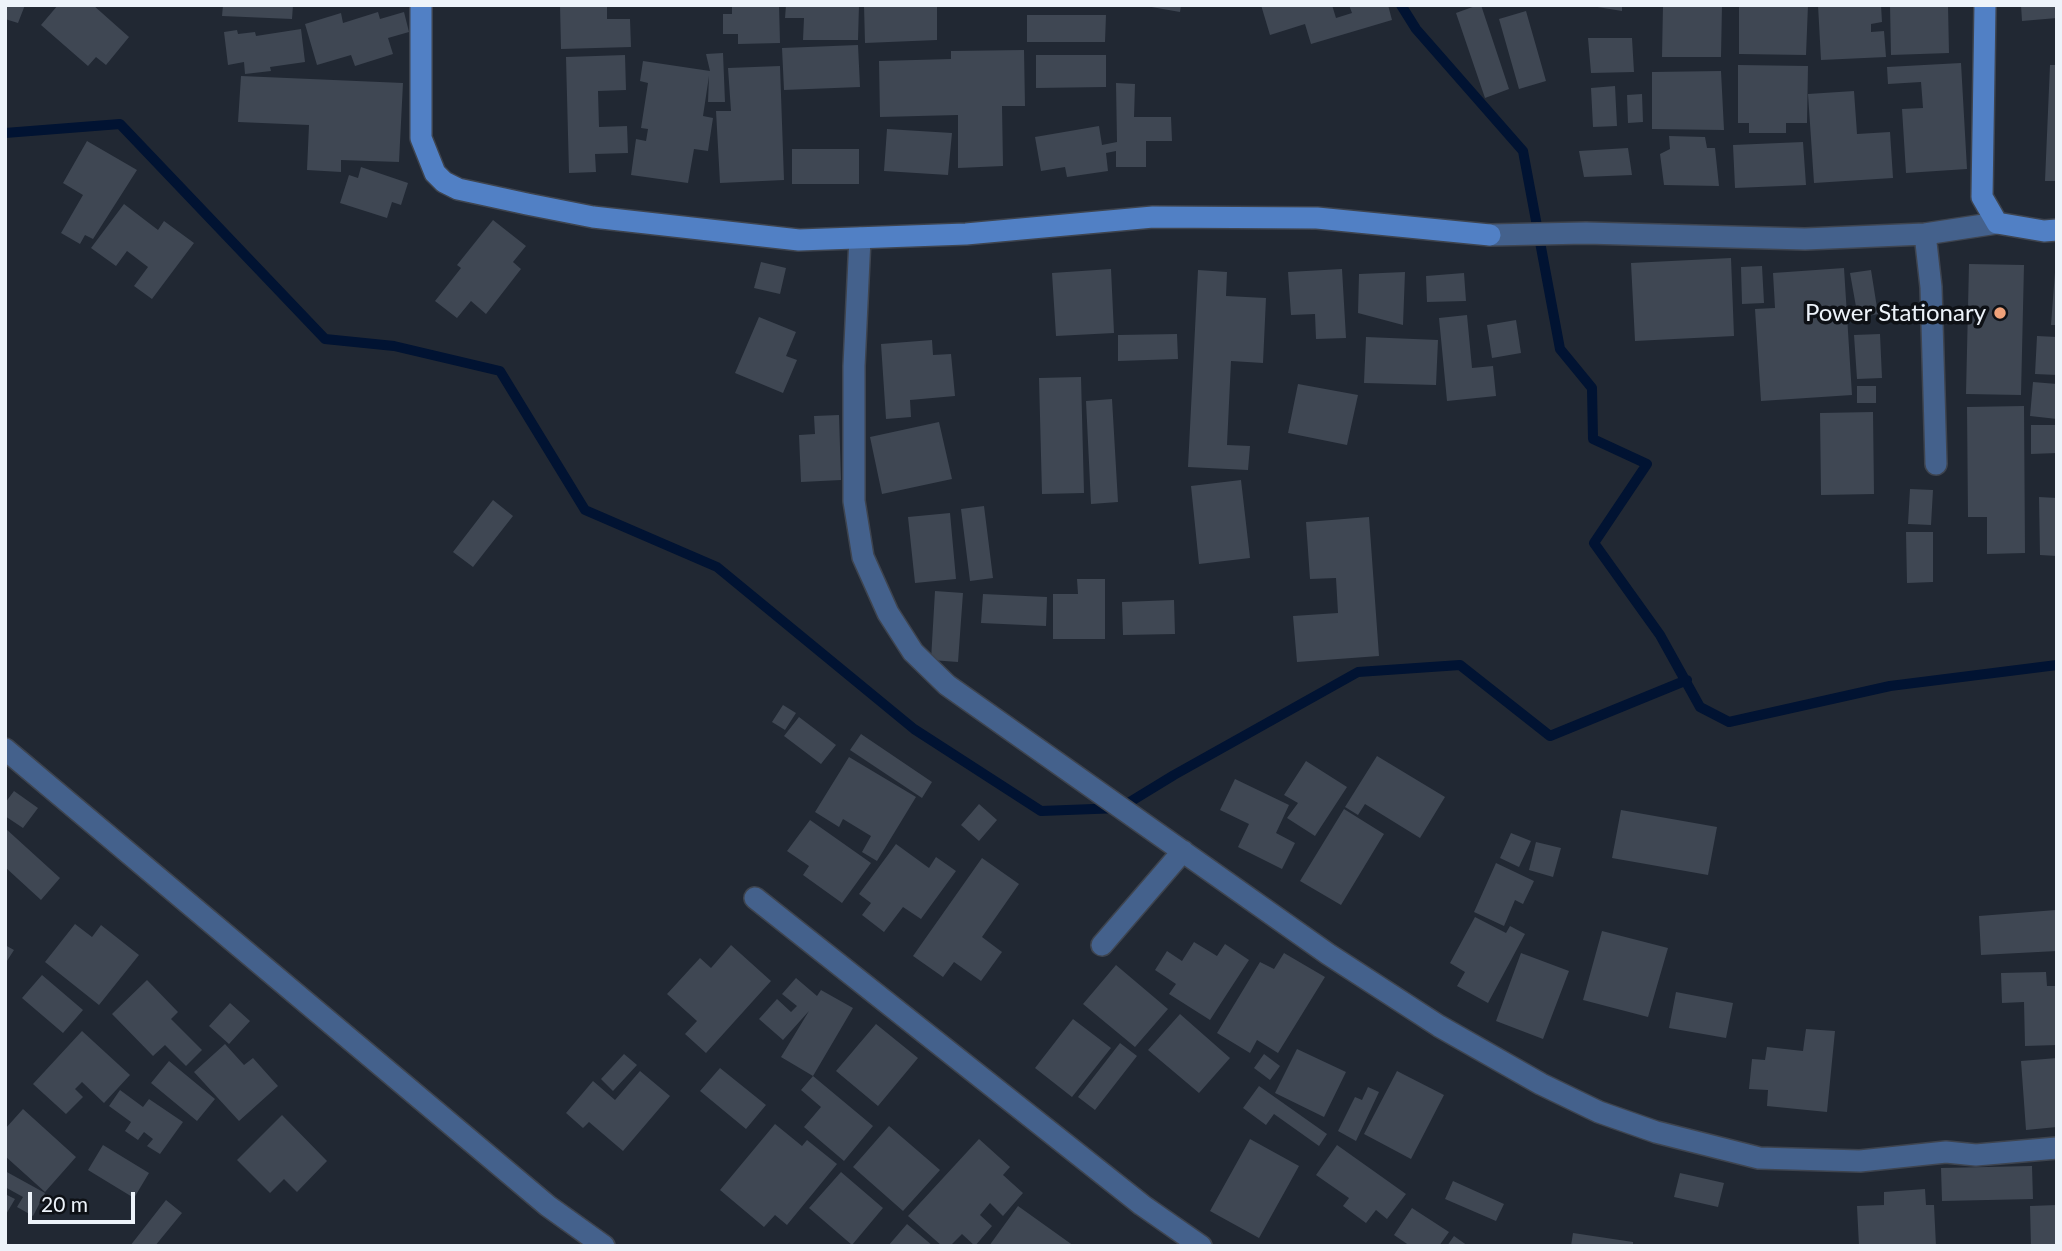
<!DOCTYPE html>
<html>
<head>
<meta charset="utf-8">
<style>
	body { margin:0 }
	#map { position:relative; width:2062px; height:1251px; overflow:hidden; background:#212833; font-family:Lato,sans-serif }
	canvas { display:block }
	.frame { position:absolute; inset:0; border:7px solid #edf3fa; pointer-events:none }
	.scale { position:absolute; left:28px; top:1192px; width:107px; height:32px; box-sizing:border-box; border:4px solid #edf3fa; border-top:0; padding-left:9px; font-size:21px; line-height:24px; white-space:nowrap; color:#edf3fa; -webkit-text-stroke:5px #0e1116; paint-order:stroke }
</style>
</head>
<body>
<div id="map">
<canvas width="2062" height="1251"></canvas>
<div class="frame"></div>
<div class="scale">20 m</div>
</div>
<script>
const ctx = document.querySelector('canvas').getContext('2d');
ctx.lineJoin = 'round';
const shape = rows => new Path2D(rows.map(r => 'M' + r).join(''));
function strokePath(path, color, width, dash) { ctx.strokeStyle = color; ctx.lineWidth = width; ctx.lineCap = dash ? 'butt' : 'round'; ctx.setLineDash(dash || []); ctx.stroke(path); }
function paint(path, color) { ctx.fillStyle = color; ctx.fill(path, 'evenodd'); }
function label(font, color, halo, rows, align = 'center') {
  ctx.font = font + ' Lato,sans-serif'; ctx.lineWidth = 7; ctx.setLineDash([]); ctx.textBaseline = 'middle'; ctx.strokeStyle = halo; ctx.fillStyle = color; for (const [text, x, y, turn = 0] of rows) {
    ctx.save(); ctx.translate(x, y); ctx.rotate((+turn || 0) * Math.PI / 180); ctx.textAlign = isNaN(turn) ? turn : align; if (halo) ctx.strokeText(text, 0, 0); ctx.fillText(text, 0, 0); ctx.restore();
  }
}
const stream = shape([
	[1401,5,1416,29,1523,151,1560,349,1592,388,1593,439,1647,464,1594,543,1660,635,1700,707,1729,722,1890,686,2057,665],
	[5,133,120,124,325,339,394,346,500,371,585,510,717,567,914,729,1041,811,1120,808,1174,775,1358,672,1460,665,1550,736,1687,680]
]);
const building = shape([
	[5,5,25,5,18,23,5,19],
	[58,5,93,5,129,37,106,65,96,57,88,66,41,25],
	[223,5,293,5,292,19,222,16],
	[560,5,607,5,607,19,630,19,631,47,561,49],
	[732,5,779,5,780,43,738,44,738,34,723,34,723,14,732,14],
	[786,5,859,5,858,40,803,40,804,18,785,18],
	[864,5,937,5,937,40,865,43],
	[1140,5,1181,5,1180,12],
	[1261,5,1332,5,1336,18,1352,13,1349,5,1388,5,1392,20,1311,44,1305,24,1270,35],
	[1478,5,1481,5,1509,89,1485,98,1456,13],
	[1585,5,1622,5,1622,11],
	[1663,5,1722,5,1721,57,1662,57],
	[1739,5,1808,5,1806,55,1739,54],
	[1818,5,1881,5,1882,22,1871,24,1871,32,1884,31,1886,57,1821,60],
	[1890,5,1948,5,1949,53,1891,55],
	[2021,5,2057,5,2057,18,2022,21],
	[1526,11,1546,81,1519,89,1499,19],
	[378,12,380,19,404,12,409,32,388,38,393,54,355,66,351,55,317,65,305,24,341,13,343,23],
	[1027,15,1106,15,1105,42,1027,42],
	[301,29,305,62,270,67,271,71,245,74,244,62,228,65,224,32,237,30,238,34,255,32,256,36],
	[1588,38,1632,38,1634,72,1591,73],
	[858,45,860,87,784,90,782,48],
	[1024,50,1025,106,1002,106,1003,166,958,168,958,115,880,117,879,61,951,59,951,51],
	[723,53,725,102,708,102,709,76,703,116,713,118,708,151,694,149,688,183,631,175,636,139,646,141,648,129,641,128,648,83,640,81,643,61,710,71,706,54],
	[625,55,626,90,598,91,599,127,627,126,628,153,595,154,596,172,569,173,566,57],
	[1036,55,1106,55,1106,87,1036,88],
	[1961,63,1967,169,1906,173,1902,109,1923,108,1921,82,1888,84,1887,67],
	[1738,65,1808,66,1807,123,1786,123,1786,133,1749,133,1749,123,1738,123],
	[2050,65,2057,65,2057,181,2045,181],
	[780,66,784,180,720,183,716,111,731,111,728,68],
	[1721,71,1724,130,1652,129,1652,72],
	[241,76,403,83,399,162,341,160,341,172,307,170,309,125,238,122],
	[1116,83,1135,84,1134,117,1171,117,1172,141,1146,141,1146,167,1116,167,1116,151,1106,153,1108,171,1067,177,1065,167,1041,171,1035,137,1099,126,1102,145,1117,142],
	[1615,86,1617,126,1593,127,1591,88],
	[1854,91,1857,134,1890,132,1893,178,1814,183,1808,94],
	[1642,94,1643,122,1628,123,1627,95],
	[887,129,952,133,948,175,884,171],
	[1669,136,1705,137,1707,148,1715,148,1719,186,1664,185,1660,154,1670,149],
	[87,141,137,170,93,239,85,235,80,244,61,233,83,195,63,183],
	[1803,142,1806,185,1735,188,1733,145],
	[1628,148,1632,175,1584,177,1579,151],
	[792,149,859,149,859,184,792,184],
	[361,167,408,183,401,205,392,202,387,218,340,203,349,175,358,178],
	[124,204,158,230,164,221,194,243,152,299,134,286,148,267,127,251,116,266,91,248],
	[493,220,526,246,513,262,521,269,486,314,471,301,457,318,435,301,461,268,457,265],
	[1731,258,1734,336,1635,341,1631,263],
	[761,262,786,268,780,294,754,288],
	[1969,264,2024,265,2021,395,1966,394],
	[1762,266,1764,303,1742,304,1741,267],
	[1844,268,1852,395,1761,401,1755,309,1775,308,1773,273],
	[1111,269,1114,333,1056,336,1052,273],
	[1342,269,1346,338,1316,339,1315,314,1291,315,1288,272],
	[1198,270,1227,272,1226,296,1266,298,1263,363,1231,361,1227,445,1250,446,1248,470,1188,467],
	[1871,270,1878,314,1858,318,1850,273],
	[1405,272,1403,325,1358,313,1359,274],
	[2055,272,2057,272,2057,325,2051,325],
	[1464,273,1466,301,1427,302,1426,276],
	[1467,315,1472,368,1493,366,1496,396,1447,401,1439,318],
	[759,317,796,332,786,356,797,360,783,393,735,373],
	[1516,320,1521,353,1492,358,1487,325],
	[1177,334,1178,359,1118,361,1118,335],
	[1880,334,1882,378,1857,379,1854,335],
	[2037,336,2057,337,2057,375,2035,374],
	[1366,337,1438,340,1436,385,1364,383],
	[932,340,933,355,951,354,955,396,910,400,911,417,886,419,881,344],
	[1081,377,1084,493,1042,494,1039,378],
	[2033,382,2057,384,2057,419,2030,416],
	[1298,384,1358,395,1347,445,1288,433],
	[1857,386,1876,386,1876,403,1857,403],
	[1112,399,1118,502,1091,504,1086,401],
	[2024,406,2025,553,1987,554,1987,517,1968,517,1967,407],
	[1873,412,1874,494,1821,495,1820,413],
	[839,415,841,480,801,482,799,435,815,434,814,416],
	[939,422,952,479,882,494,870,437],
	[2031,425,2057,425,2057,453,2031,454],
	[1241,480,1250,558,1199,564,1191,486],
	[1910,489,1933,490,1931,525,1908,524],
	[2039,497,2057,498,2057,556,2040,555],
	[493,500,513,516,473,567,453,552],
	[984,506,993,578,970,581,961,509],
	[950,513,956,579,915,583,908,517],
	[1369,517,1379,656,1297,662,1293,616,1338,613,1336,578,1310,579,1306,522],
	[1906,532,1933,532,1933,582,1907,583],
	[1077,579,1105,579,1105,639,1053,639,1053,594,1078,594],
	[935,591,963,593,958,662,931,660],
	[983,594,1047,597,1046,626,981,623],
	[1174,600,1175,634,1123,635,1122,602],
	[783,705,796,713,785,730,772,722],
	[799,717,836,745,821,764,784,736],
	[861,734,932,782,922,798,850,750],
	[1377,756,1445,797,1420,838,1365,804,1358,815,1345,807],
	[849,757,916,797,877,861,862,852,871,836,843,819,839,827,815,812],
	[1306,761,1347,787,1315,836,1287,818,1298,803,1284,795],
	[1235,779,1289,805,1276,833,1295,843,1282,869,1238,847,1249,824,1220,810],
	[14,791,38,808,23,828,5,816,5,803],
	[979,804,997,820,979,841,961,825],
	[1344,809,1384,834,1341,905,1300,881],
	[1621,810,1717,827,1708,875,1612,858],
	[810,820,871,863,842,903,803,875,809,866,787,851],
	[5,828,60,878,41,900,5,867],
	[1511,833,1531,841,1519,867,1500,858],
	[1536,842,1561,848,1553,877,1529,870],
	[896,844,929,868,936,857,956,871,921,919,903,907,884,932,862,915,871,903,859,894],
	[982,858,1019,884,982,937,1002,952,981,981,954,962,943,977,913,956],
	[1496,863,1534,881,1523,904,1515,900,1504,926,1474,912],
	[2056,910,2057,951,1981,955,1979,916],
	[1475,917,1506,933,1510,926,1525,934,1488,1003,1457,986,1465,972,1450,963],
	[75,924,92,937,101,925,139,955,99,1005,45,962],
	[1602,931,1668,948,1648,1017,1583,1000],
	[1194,942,1217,956,1225,944,1249,960,1210,1020,1169,994,1176,984,1155,970,1167,951,1182,961],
	[5,945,14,950,5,964],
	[731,945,771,981,706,1053,685,1034,697,1021,667,994,700,958,711,968],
	[1284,953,1325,977,1278,1053,1257,1040,1250,1053,1217,1033,1260,962,1274,969],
	[1521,953,1569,971,1543,1039,1496,1021],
	[1116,965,1168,1009,1135,1047,1083,1004],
	[2046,972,2047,986,2057,986,2057,1045,2025,1046,2024,1002,2002,1003,2001,973],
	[42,975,83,1010,63,1033,22,998],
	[796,978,817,996,821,990,853,1008,813,1076,781,1057,809,1011,783,1040,759,1019,777,999,791,1012,797,1006,782,994],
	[147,980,178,1012,171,1019,202,1050,186,1066,165,1045,153,1056,112,1014],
	[1676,992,1733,1003,1726,1038,1669,1028],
	[230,1003,250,1021,229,1044,209,1026],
	[1180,1014,1230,1058,1199,1093,1148,1050],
	[1073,1019,1111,1048,1072,1097,1035,1068],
	[876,1024,918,1058,878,1106,836,1071],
	[1806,1029,1835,1031,1827,1112,1767,1106,1768,1090,1749,1089,1752,1059,1765,1060,1767,1047,1803,1051],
	[82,1031,130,1075,104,1103,82,1082,75,1089,83,1097,66,1114,33,1084],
	[1120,1043,1137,1056,1095,1110,1078,1097],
	[225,1044,244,1065,253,1058,278,1086,239,1121,194,1072],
	[1297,1049,1346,1072,1324,1117,1275,1093],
	[624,1054,637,1065,613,1091,601,1079],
	[1264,1054,1280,1066,1270,1080,1254,1068],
	[2057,1058,2057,1127,2026,1130,2021,1061],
	[169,1061,215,1099,197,1121,151,1083],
	[720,1068,766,1105,746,1129,700,1091],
	[640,1071,670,1096,623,1151,589,1122,583,1128,566,1113,593,1081,615,1100],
	[1397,1071,1444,1095,1411,1159,1364,1134],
	[813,1076,873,1126,844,1161,804,1127,821,1107,801,1090],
	[1259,1086,1327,1134,1319,1146,1274,1114,1266,1125,1243,1108],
	[1368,1087,1379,1092,1356,1141,1338,1131,1355,1097,1362,1100],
	[120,1090,143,1107,149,1099,183,1122,160,1154,147,1146,153,1139,144,1132,138,1140,125,1131,131,1122,109,1106],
	[23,1109,76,1157,45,1192,5,1156,5,1129],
	[282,1115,327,1161,297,1192,284,1179,270,1193,237,1160],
	[775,1124,802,1146,807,1140,837,1164,787,1225,775,1215,764,1227,720,1190],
	[889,1126,940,1170,903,1211,853,1167],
	[979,1139,1010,1167,1003,1175,1023,1193,1003,1216,990,1203,980,1215,992,1226,975,1246,962,1234,950,1246,942,1246,908,1216],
	[1250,1139,1299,1166,1259,1238,1210,1211],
	[103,1145,149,1173,134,1198,88,1170],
	[1337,1145,1406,1194,1387,1219,1376,1210,1366,1223,1343,1206,1349,1198,1316,1175],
	[2032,1166,2033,1199,1942,1201,1941,1168],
	[5,1171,45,1193,33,1216,17,1207,23,1197,5,1187],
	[841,1172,883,1208,852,1245,809,1208],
	[1680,1173,1724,1183,1718,1207,1674,1197],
	[1453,1181,1504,1204,1496,1221,1445,1199],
	[1925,1189,1926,1205,1934,1205,1936,1246,1859,1246,1857,1206,1884,1205,1884,1192],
	[5,1194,15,1199,5,1216],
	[166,1200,182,1213,155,1246,130,1246],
	[2057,1205,2057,1246,2031,1246,2030,1206],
	[1018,1206,1074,1246,989,1246],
	[1412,1208,1449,1232,1439,1246,1410,1246,1394,1235],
	[907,1224,933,1246,888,1246],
	[1573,1233,1633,1242,1633,1246,1571,1246],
	[1454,1236,1468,1246,1447,1246]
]);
const street = shape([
	[1925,234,1931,287,1936,464],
	[1490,235,1586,233,1805,239,1925,234,1997,223],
	[860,238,854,366,854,501,863,557,888,613,913,652,947,685,1328,954,1439,1026,1541,1084,1599,1112,1656,1132,1759,1158,1860,1161,1946,1152,1976,1155,2057,1148],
	[5,749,548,1206,604,1246],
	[755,898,1142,1205,1201,1246],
	[1102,945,1183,851]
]);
const secondary = shape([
	[421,5,421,138,435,173,444,182,458,189,527,204,593,217,799,240,966,234,1153,217,1317,218,1490,235],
	[1985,5,1982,197,1997,223,2044,231,2057,230]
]);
const markers = [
	[2000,313,7,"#f0a27a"]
];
const poiNames = [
	["Power Stationary",1986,313]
];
strokePath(stream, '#011332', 10);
paint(building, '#3f4753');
strokePath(street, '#3e444f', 24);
strokePath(secondary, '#3e444f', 24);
strokePath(street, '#44618c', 21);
strokePath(secondary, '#5180c5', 21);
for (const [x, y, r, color] of markers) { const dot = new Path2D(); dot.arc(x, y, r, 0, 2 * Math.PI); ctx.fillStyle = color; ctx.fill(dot); strokePath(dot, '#0e1116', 2.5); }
label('24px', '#edf3fa', '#0e1116', poiNames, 'right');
</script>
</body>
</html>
